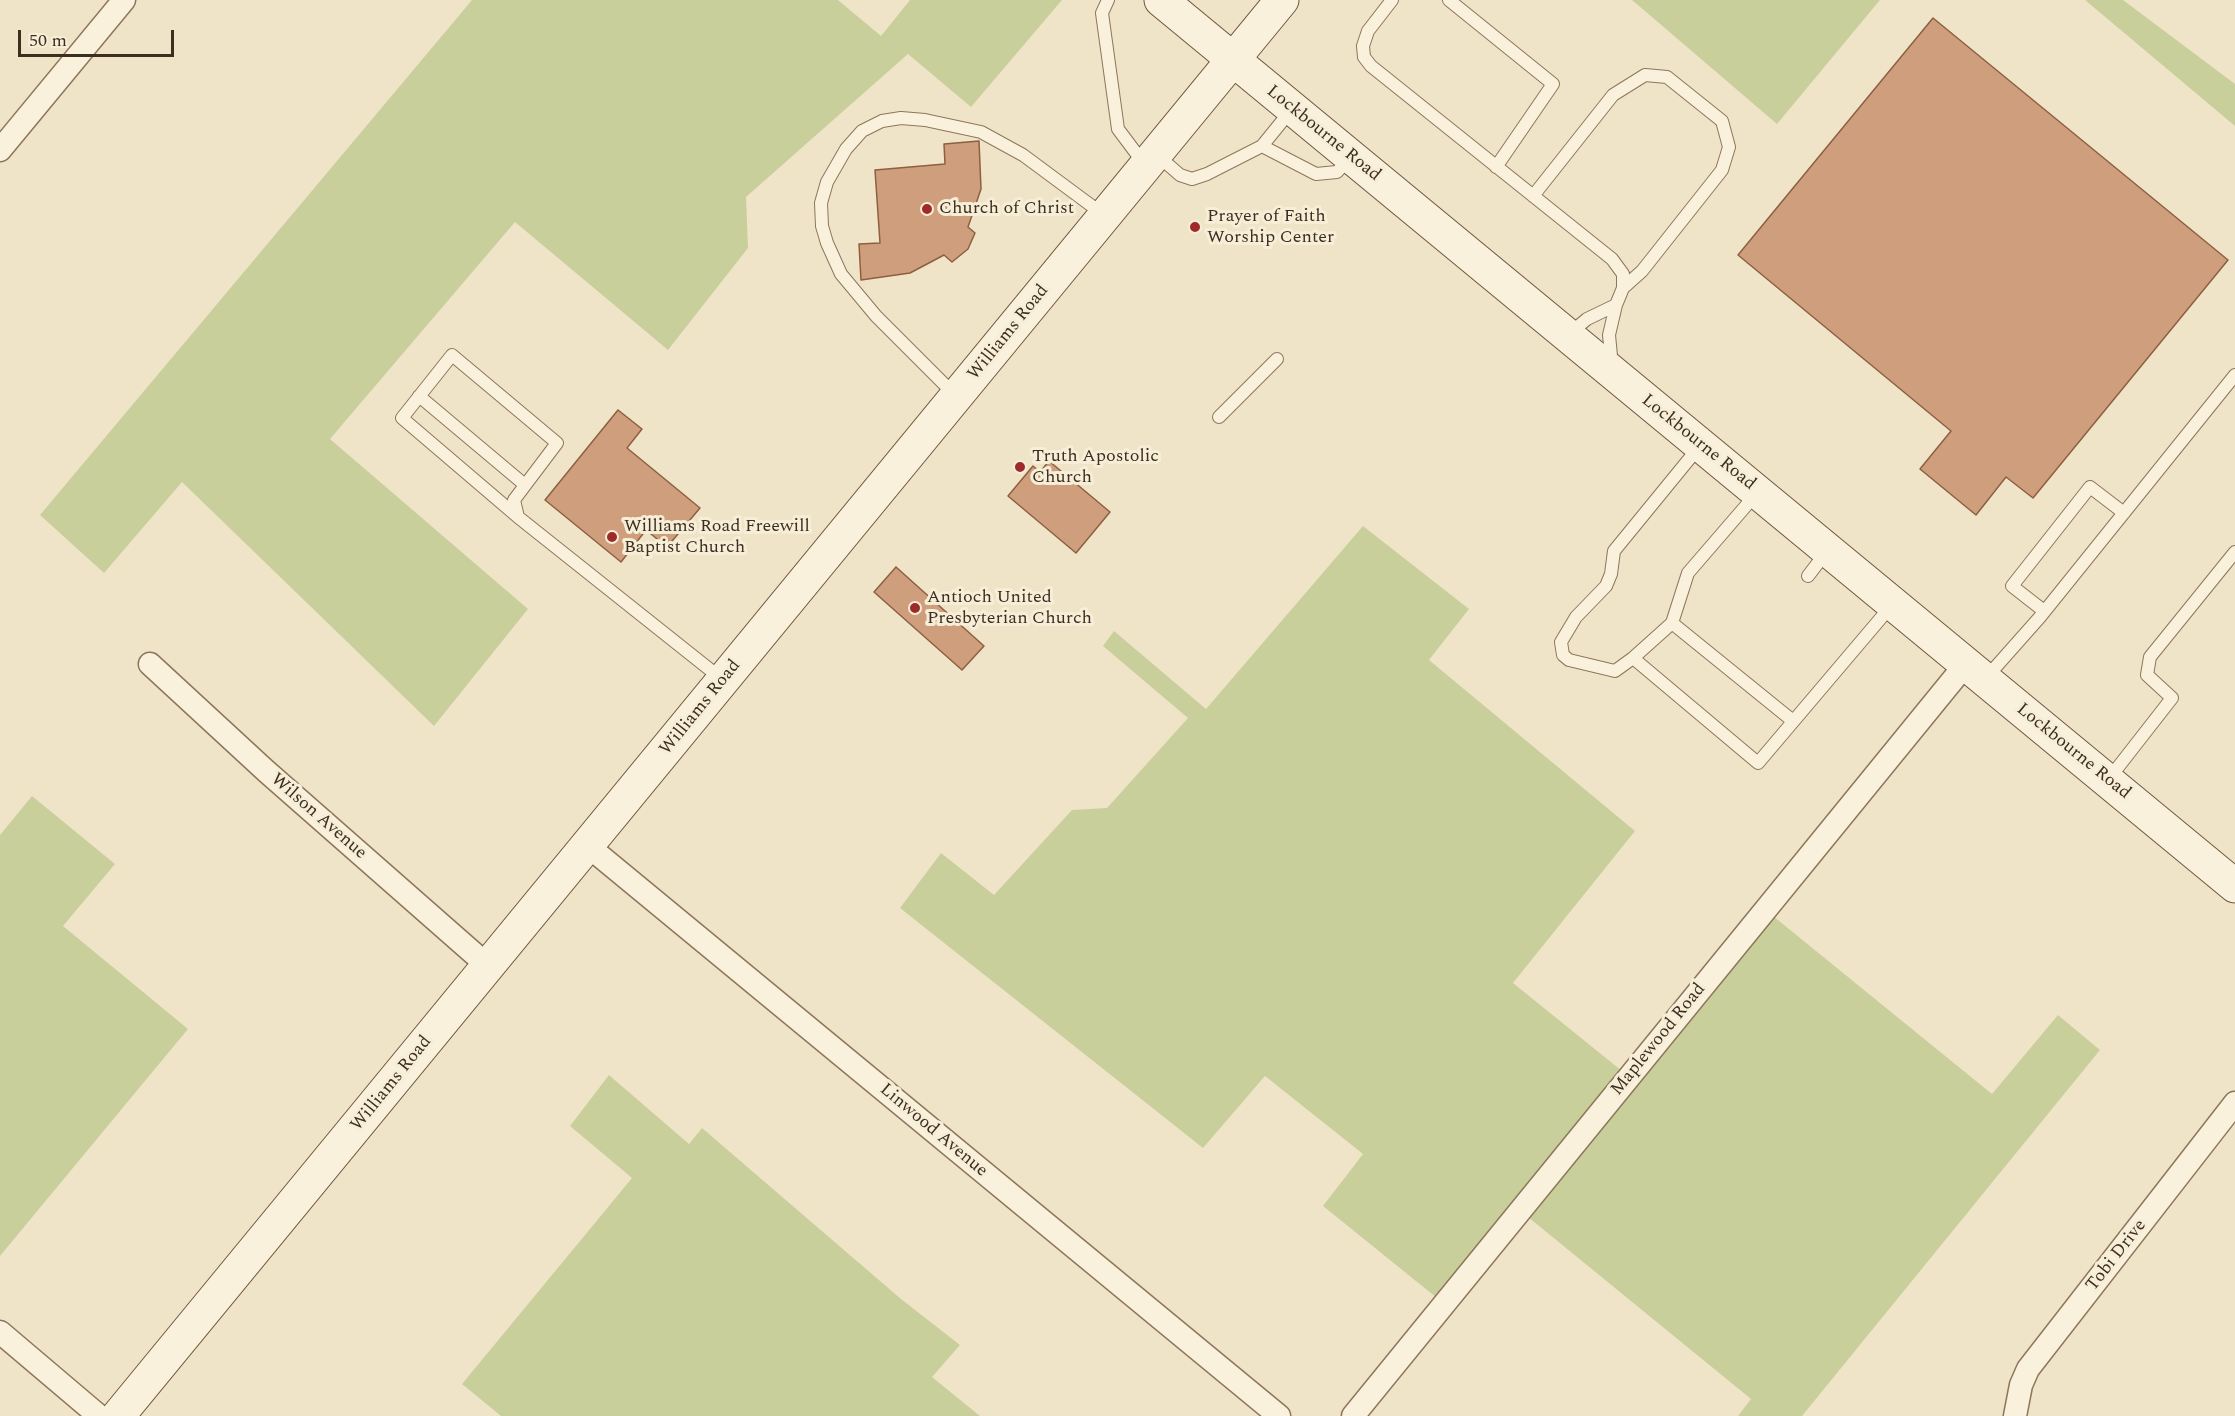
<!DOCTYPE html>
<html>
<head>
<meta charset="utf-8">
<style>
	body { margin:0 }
	#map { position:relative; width:2235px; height:1416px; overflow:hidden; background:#f0e4c8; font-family:Spectral,serif }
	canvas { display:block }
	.scale { position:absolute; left:18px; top:30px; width:156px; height:27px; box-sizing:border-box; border:3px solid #3d2e20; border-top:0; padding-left:8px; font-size:18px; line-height:21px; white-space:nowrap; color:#3d2e20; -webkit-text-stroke:4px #f7eed8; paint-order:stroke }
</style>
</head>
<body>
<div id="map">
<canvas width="2235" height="1416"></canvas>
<div class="scale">50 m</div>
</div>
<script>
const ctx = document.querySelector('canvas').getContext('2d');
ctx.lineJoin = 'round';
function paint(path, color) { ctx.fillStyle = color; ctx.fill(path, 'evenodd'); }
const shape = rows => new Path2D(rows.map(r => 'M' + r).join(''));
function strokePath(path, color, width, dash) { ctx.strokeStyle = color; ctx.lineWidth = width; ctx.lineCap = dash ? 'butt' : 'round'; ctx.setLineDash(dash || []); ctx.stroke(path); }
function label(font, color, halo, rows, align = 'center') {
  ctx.font = font + ' Spectral,serif'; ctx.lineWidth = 6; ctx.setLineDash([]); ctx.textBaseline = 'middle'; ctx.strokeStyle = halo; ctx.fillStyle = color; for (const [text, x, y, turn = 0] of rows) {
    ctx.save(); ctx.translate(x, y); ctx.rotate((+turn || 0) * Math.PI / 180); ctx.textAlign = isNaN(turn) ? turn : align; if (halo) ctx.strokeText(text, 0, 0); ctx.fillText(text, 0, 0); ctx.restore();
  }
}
const green = shape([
	[472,0,838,0,881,36,910,0,1062,0,971,107,908,54,746,197,748,248,668,350,515,222,330,439,528,609,434,726,182,482,104,573,40,515],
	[1632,0,1880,0,1777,124],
	[2085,0,2123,0,2235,84,2235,126],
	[1363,526,1469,609,1429,660,1635,831,1513,983,1622,1071,1437,1298,1323,1206,1363,1154,1265,1076,1203,1148,900,908,941,853,994,895,1072,810,1107,808,1188,718,1103,646,1114,631,1206,709],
	[32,796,115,864,63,926,188,1029,0,1256,0,835],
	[1773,916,1992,1094,2058,1015,2100,1050,1802,1416,1738,1416,1751,1399,1528,1217],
	[609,1075,689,1144,702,1128,901,1299,960,1345,932,1377,980,1416,501,1416,462,1384,632,1178,570,1126]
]);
const building = shape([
	[1933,18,2228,260,2033,498,2006,477,1976,515,1920,469,1951,431,1738,255,1933,18],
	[979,141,981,189,968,227,975,233,968,249,952,262,944,255,910,273,861,280,859,244,880,243,875,170,945,164,944,144,979,141],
	[618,410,642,429,627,448,700,508,667,547,646,530,621,562,545,500,618,410],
	[1049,461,1110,512,1076,553,1008,496,1033,466,1040,472,1049,461],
	[896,567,984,646,962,670,874,592,896,567]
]);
const lane = shape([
	[1108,0,1102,13,1118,129,1145,165],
	[1392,0,1368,31,1363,46,1364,57,1371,66,1612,259,1623,274,1623,288,1616,305],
	[1449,0,1553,84,1496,167],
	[1262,146,1316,174,1337,172,1350,158],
	[1157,155,1180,175,1192,179,1207,174,1262,146,1292,109],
	[1533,196,1613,95,1645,75,1667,77,1722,121,1729,147,1722,170,1642,271,1623,288],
	[1569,334,1587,319,1616,305,1609,335,1612,366],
	[419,396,525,485],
	[956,396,876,316,841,274,827,243,822,226,821,203,827,182,846,149,862,131,882,121,901,118,925,120,981,132,1023,155,1104,215],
	[1219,417,1277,359],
	[1699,447,1614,551,1611,574,1606,586,1576,617,1561,642,1563,655,1569,660,1615,671,1633,658,1672,623,1688,573,1757,493],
	[518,517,514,500,557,443,452,355,402,418,518,517,723,680],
	[1808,576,1827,551],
	[2044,611,2012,586,2090,487,2124,513],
	[1672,623,1793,721],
	[1633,658,1758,763,1892,605],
	[1985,679,2040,617,2235,375],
	[2108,780,2172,698,2147,675,2150,657,2235,552]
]);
const street = shape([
	[0,150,124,0],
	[150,664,266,771,488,966],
	[588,846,1279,1416],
	[0,1332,99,1416],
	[1353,1416,1965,665],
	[2015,1416,2021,1385,2028,1369,2235,1103]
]);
const secondary = shape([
	[1161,0,2235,886],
	[118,1416,1282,0]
]);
const markers = [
	[927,209,6,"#9e2a2b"],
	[1195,227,6,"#9e2a2b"],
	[1020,467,6,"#9e2a2b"],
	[612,537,6,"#9e2a2b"],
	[915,608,6,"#9e2a2b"]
];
const streetNames = [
	["Lockbourne Road",1323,134,39],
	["Williams Road",1009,333,-51],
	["Lockbourne Road",1698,443,39],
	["Williams Road",701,708,-51],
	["Lockbourne Road",2073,752,39],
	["Wilson Avenue",318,817,41],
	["Maplewood Road",1659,1040,-51],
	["Williams Road",392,1084,-51],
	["Linwood Avenue",933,1131,40],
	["Tobi Drive",2117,1256,-52]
];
const poiNames = [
	["Church of Christ",939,209],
	["Prayer of Faith",1207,217],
	["Worship Center",1207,238],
	["Truth Apostolic",1032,457],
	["Church",1032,478],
	["Williams Road Freewill",624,527],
	["Baptist Church",624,548],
	["Antioch United",927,598],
	["Presbyterian Church",927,619]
];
paint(green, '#c9cf9b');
paint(building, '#cf9f7d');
strokePath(building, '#8d5f41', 1.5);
strokePath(lane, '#8d765c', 14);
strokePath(street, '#8d765c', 25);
strokePath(secondary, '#6f573f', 35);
strokePath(lane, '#faf1dc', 12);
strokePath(street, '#faf1dc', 22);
strokePath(secondary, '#faf1dc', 33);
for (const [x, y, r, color] of markers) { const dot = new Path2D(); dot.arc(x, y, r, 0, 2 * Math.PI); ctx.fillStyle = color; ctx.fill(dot); strokePath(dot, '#f7eed8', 2); }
label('18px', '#3d2e20', '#f7eed8', streetNames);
label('18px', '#3d2e20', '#f7eed8', poiNames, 'left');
</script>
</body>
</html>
